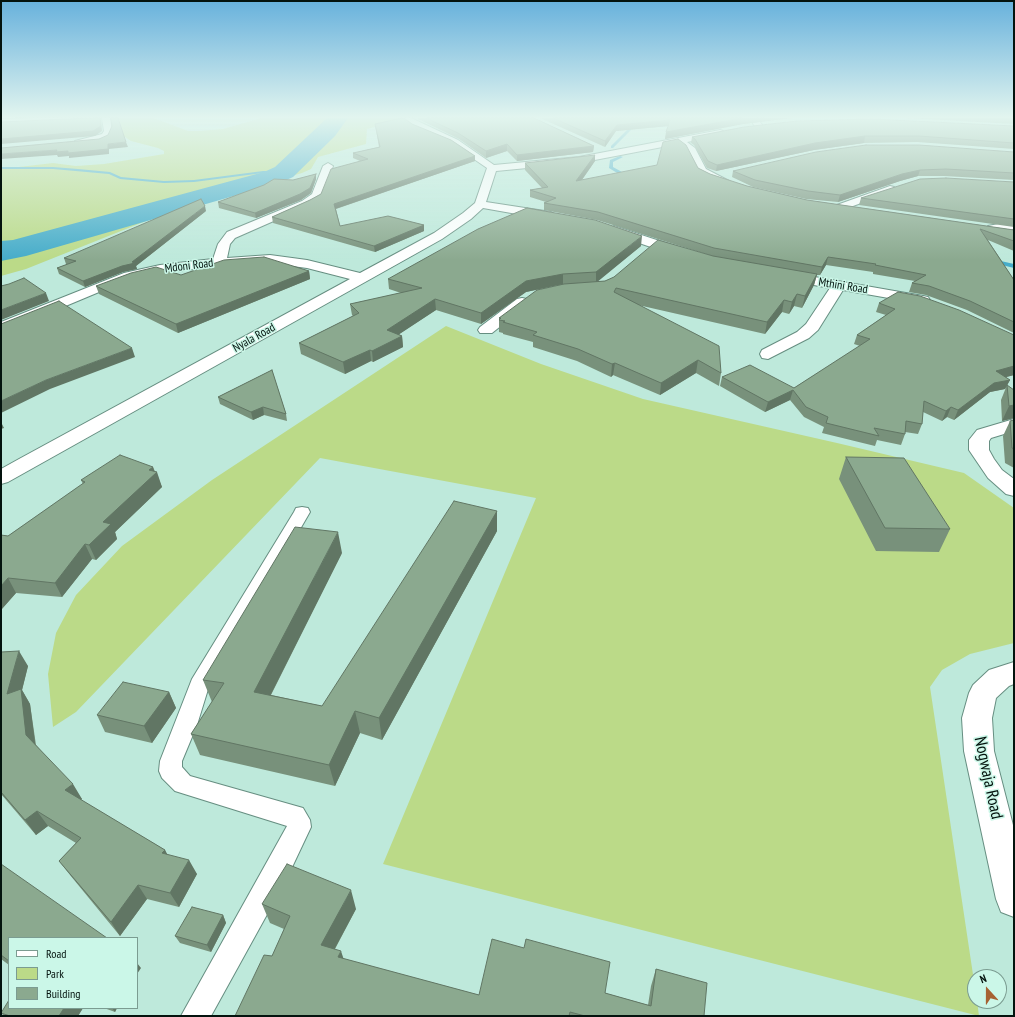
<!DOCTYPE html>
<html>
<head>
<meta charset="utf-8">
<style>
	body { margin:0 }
	#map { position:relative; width:1015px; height:1017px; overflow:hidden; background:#bee9db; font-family:"PT Sans Narrow",sans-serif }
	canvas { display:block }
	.frame { position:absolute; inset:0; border:2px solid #04130e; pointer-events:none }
	.legend { position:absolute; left:8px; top:937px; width:130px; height:72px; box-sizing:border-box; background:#cbf7e8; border:1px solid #7b9c91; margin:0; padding:5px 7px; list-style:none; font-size:12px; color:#04130e }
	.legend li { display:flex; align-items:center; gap:8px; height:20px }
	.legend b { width:20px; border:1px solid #7b9c91 }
	.north { position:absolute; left:967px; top:969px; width:40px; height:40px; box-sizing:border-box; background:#cbf7e8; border:1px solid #7b9c91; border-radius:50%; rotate:339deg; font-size:11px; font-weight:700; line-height:16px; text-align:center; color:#04130e }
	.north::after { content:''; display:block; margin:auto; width:14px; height:18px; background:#a66232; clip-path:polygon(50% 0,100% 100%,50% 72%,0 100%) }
</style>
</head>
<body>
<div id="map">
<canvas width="1015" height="1017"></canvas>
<div class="frame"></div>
<ul class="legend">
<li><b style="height:5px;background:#fff"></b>Road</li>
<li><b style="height:11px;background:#bbda88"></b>Park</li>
<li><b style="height:11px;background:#8ba98f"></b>Building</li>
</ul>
<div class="north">N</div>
</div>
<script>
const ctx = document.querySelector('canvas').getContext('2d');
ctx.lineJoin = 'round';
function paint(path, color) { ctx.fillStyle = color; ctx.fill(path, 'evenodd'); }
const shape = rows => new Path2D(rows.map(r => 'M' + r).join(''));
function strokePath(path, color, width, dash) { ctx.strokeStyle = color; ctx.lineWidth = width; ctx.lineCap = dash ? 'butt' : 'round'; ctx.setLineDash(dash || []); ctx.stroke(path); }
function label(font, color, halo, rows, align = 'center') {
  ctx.font = font + ' "PT Sans Narrow",sans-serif'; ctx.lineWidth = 3; ctx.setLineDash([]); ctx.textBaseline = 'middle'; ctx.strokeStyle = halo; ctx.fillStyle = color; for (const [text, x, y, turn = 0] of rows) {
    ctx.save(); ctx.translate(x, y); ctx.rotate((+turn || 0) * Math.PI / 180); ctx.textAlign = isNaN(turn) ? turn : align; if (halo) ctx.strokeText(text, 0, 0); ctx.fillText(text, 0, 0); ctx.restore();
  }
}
const green = shape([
	[119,118,154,118,188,131,199,131,223,129,261,118,407,118,367,129,366,144,318,157,311,169,302,173,161,215,26,269,1,276,1,169,53,163,76,166,104,164,164,154,164,151,158,148,131,141,119,133,114,120],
	[446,326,541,364,643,399,837,443,964,473,1014,508,1014,643,970,654,942,670,930,687,975,988,975,1001,977,1001,979,1016,383,864,536,498,320,458,76,712,53,727,48,674,56,633,76,595,122,546,212,480]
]);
const stream = shape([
	[639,118,643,118,613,148,611,148,611,146,639,118],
	[620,156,623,157,613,162,613,167,631,177,631,179,627,179,609,168,610,160,620,156],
	[1,167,53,167,78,169,110,172,121,177,164,181,194,180,263,171,284,171,286,172,284,173,263,173,194,182,164,183,120,179,109,174,53,169,1,169,1,167],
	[992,259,1014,264,1014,268,990,262,990,260,992,259]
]);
const river = shape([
	[327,118,348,118,335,136,293,177,282,182,26,256,1,261,1,241,13,240,264,172,275,167,327,118]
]);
const lane = shape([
	[302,507,308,508,310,512,209,686,197,725,182,761,182,767,190,776,303,808,310,820,311,827,286,880,211,1016,181,1016,287,826,175,791,162,778,159,771,160,761,192,679,294,512,296,508,302,507]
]);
const street = shape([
	[34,118,95,118,91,121,1,125,1,119,34,118],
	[102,118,110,118,112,131,109,138,97,143,75,145,75,141,102,134,104,131,102,118],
	[401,118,411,118,458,140,494,165,579,157,720,130,723,131,723,135,687,142,695,148,706,169,731,182,730,184,722,184,698,173,686,150,678,144,579,163,496,171,486,202,551,212,557,216,555,219,551,220,483,208,471,219,442,239,8,482,1,484,1,469,19,459,350,279,307,268,270,263,219,266,160,273,133,279,111,287,1,333,1,322,124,273,160,265,213,259,218,244,227,232,302,201,312,194,323,166,328,163,333,166,321,198,310,205,235,238,230,244,227,258,270,255,307,260,360,273,434,233,463,213,475,203,487,168,452,144,413,127,401,118],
	[755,118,763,118,760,122,763,126,762,128,756,128,752,122,755,118],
	[890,186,894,187,895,189,894,191,842,210,834,210,832,208,834,206,890,186],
	[1014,221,1014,229,992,233,986,229,988,226,1014,221],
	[614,226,687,250,689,253,682,257,677,256,610,233,608,230,614,226],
	[786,272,923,296,928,297,930,300,928,303,923,304,843,290,818,330,809,338,768,359,762,358,760,354,762,350,797,332,806,324,830,288,781,279,779,276,781,273,786,272],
	[522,298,527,299,529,302,527,305,492,333,480,333,478,330,480,327,517,299,522,298],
	[1014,419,1014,431,991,438,989,441,989,450,994,459,1002,470,1014,479,1014,496,1006,494,988,478,969,450,969,440,977,430,1014,419],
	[1014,662,1014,684,1009,686,996,698,992,718,994,751,1014,829,1014,917,1001,912,996,899,964,751,962,718,969,693,973,685,989,670,1014,662]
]);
const wall = shape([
	[417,118,534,118,594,146,593,152,517,161,507,151,486,158,459,139,418,119],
	[540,118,792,118,743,124,665,139,668,126,616,131,605,147],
	[906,118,1014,118,1014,124],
	[375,124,412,124,475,156,475,161,336,209,340,226,424,225,424,231,375,252,273,223,272,217,310,200,321,194,360,161,353,158,353,153,379,147],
	[1014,126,1014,149,917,142,864,143,814,150,716,171,707,168,694,145,691,143,692,137],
	[1014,152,1014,180,944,176,918,176,900,181,838,202,806,199,753,187,732,177,733,171],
	[595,161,582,180,698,168,710,174,747,186,807,200,1014,230,1014,251,988,240,1014,280,1014,333,967,310,926,295,909,292,912,283,915,281,873,274,873,272,826,265,820,275,817,275,814,285,802,308,794,306,789,314,782,312,765,334,638,305,721,373,719,386,696,373,660,395,613,375,611,377,577,361,533,347,533,342,503,334,503,333,499,332,499,318,559,285,526,292,481,324,436,310,399,334,402,336,403,347,373,362,371,361,345,374,301,354,299,343,353,316,352,315,350,304,401,293,389,289,388,279,641,246,596,282,605,281,712,256,597,220,544,210,544,203,546,202,530,197,530,190,542,188,525,170,525,163],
	[316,174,316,179,311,193,301,200,256,218,219,208,218,202],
	[1014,182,1014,227,859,205,861,198],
	[206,211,136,266,137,269,123,272,85,287,59,274,57,268,68,264,66,264,64,258],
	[309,271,310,279,178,333,99,294,96,286,181,275],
	[879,303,1014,335,1014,375,1006,377,1010,380,1005,389,990,392,954,420,947,417,942,421,923,412,922,424,918,434,905,432,905,434,901,445,877,440,875,446,822,433,824,427,804,417,790,400,765,412,720,386,722,377,794,388,860,346,854,344,857,335,886,315,876,312],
	[272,370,286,414,287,421,264,415,253,420,220,404,218,397],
	[1007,385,1014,390,1014,418,1002,421,1001,400],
	[1014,420,1014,468,1005,463,1003,436,1010,421],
	[846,457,950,529,939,552,876,551,839,479],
	[153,467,162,487,115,532,117,539,96,560,92,559,62,597,16,593,1,610,1,535,8,536,83,484,81,480],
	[497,511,497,531,382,740,360,733,335,786,200,755,191,734,212,702,203,680,342,553,271,695,322,706],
	[1,652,28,666,22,690,30,704,36,745,82,799,81,800,165,850,167,854,197,874,179,907,147,899,120,936,70,875,59,861,76,843,48,826,36,835,1,794],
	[169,692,176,708,152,743,105,732,97,715],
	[1,864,9,938,9,965,1,959],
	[262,904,356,909,335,949,344,959,479,995,605,993,648,1005,651,986,656,969,704,1016,235,1016,272,956,284,929,270,923],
	[223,915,226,923,211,952,180,943,175,936],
	[9,1008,83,1008,78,1016,4,1016,1,1013],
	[104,1008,117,1008,115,1012]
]);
const shadedWall = shape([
	[100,118,101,118,102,131,95,136,1,144,1,139],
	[743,118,792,118,743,124,665,139,666,132],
	[670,120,669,126,616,131,605,147,605,141,617,125],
	[865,136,864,143,814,150,716,171,717,165,815,143],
	[126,142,128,147,109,149,109,154,69,158,69,156,58,157,57,155,1,159,1,154,57,150],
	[507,144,507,151,486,158,486,151],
	[594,146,593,152,517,161,517,155],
	[595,155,595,161,576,188,576,181],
	[475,156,475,161,335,209,334,204],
	[920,170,918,176,900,181,838,202,840,195,902,174],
	[316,174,316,179,311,193,301,200,256,218,255,213],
	[205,206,206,211,136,266,137,269,123,272,85,287,83,281,132,262],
	[424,225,424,231,375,252,374,246],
	[642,236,641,246,596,283,596,272],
	[828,257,826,265,820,275,822,267],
	[309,271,310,279,178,333,176,324],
	[563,274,563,284,526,292,481,324,481,313,526,281],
	[817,274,814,285,802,308,805,296],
	[46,293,49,301,1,320,1,310],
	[797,294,794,306,789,314,792,302],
	[435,299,436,310,389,341,387,330],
	[784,300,782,312,765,334,767,322],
	[402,336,403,347,373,362,372,351],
	[132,348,135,357,50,389,1,413,1,401,46,380],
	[370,350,371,361,345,374,343,362],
	[698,360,696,373,660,395,661,383],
	[615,363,613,375,611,377,612,364],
	[1014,366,1014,375,991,381,996,371],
	[1010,380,1005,389,990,392,954,420,958,410,994,383],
	[793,390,790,400,765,412,768,402],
	[1014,405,1014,418,1002,421,1009,406],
	[263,407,264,415,253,420,251,412],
	[951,407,947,417,942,421,946,411],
	[1,422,4,428,1,429],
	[153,467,155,474,157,472,162,487,115,532,117,539,96,560,89,545,103,522,149,470],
	[497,511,497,531,382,740,379,718],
	[338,532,342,553,261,714,254,692],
	[85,544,92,559,62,597,55,583],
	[8,578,16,593,1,610,1,586],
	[19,651,28,666,22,690,30,704,36,750,26,735,7,694],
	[169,692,176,708,152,743,144,726],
	[355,711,360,733,335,786,329,765],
	[73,784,82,799,74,805,65,790],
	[37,811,48,826,36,835,25,820],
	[165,850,172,864,162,853],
	[189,860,197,874,179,907,170,893],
	[138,885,147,899,120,936,111,922],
	[351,890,356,909,327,963,321,945],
	[223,915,226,923,211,952,207,945],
	[341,951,347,969,338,957],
	[137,963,141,968,137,974],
	[64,1008,83,1008,78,1016,59,1016],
	[112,1008,117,1008,115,1012]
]);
const building = shape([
	[90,118,100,118,101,126,93,131,1,139,1,122,90,118],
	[111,118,118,118,126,142,108,144,108,149,68,153,68,151,56,152,57,150,1,154,1,148,99,139,108,135,112,126,111,118],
	[402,118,404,118,412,124,451,140,475,156,334,204,340,226,388,216,424,225,374,246,272,217,310,200,321,194,331,169,368,159,353,153,380,147,375,124,402,118],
	[426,118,534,118,594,146,517,155,507,144,486,151,458,133,426,118],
	[553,118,743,118,666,132,670,120,617,125,605,141,553,118],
	[872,119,1014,126,1014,143,919,136,865,136,815,143,717,165,708,161,695,139,692,137,744,127,797,121,872,119],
	[678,139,686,145,698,168,710,174,747,186,807,200,1014,230,1014,241,980,229,1014,280,1014,322,970,301,929,286,912,283,926,275,875,265,876,264,828,257,822,267,714,248,598,212,544,203,556,198,530,190,548,187,525,163,595,155,576,181,657,165,663,142,678,139],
	[866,145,919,145,1014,152,1014,173,946,169,920,170,902,174,840,195,808,191,755,180,733,171,816,152,866,145],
	[316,174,310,188,300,194,255,213,218,202,264,185,274,179,293,180,316,174],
	[946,178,1014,182,1014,219,861,198,920,179,946,178],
	[201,199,205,206,132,262,135,263,122,266,83,281,57,268,76,261,64,258,201,199],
	[527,208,595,220,642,236,596,272,563,274,526,281,481,313,435,299,387,330,402,336,372,351,370,350,343,362,299,343,359,313,350,304,422,288,388,279,478,229,527,208],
	[658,240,713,256,817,274,805,296,797,294,792,302,784,300,767,322,616,288,614,292,719,346,721,373,698,360,661,383,615,363,612,364,578,349,533,335,537,332,503,322,505,321,499,320,501,318,499,318,537,290,564,284,605,281,614,277,658,240],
	[264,257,309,271,176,324,96,286,131,273,156,267,181,275,224,260,264,257],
	[24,278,46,293,1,310,1,286,9,284,24,278],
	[898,292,920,296,959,310,1014,335,1014,366,996,371,1010,380,994,383,958,410,951,407,946,411,924,401,922,424,906,421,905,434,874,428,879,436,826,423,828,417,806,407,793,390,768,402,722,377,750,365,794,388,870,339,857,335,895,309,879,303,898,292],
	[59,301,132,348,46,380,1,401,1,324,59,301],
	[272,370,286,414,263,407,251,412,218,397,272,370],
	[1007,385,1014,390,1014,405,1009,406,1007,385],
	[1014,420,1014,449,1012,448,1010,421,1014,420],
	[120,455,153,467,149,470,157,472,103,522,111,524,89,545,85,544,55,583,8,578,1,586,1,535,8,536,85,482,81,480,120,455],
	[846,457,904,458,950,529,885,528,846,457],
	[454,501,497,511,379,718,355,711,329,765,191,734,224,683,203,680,295,527,338,532,254,692,322,706,454,501],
	[19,651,7,694,21,689,26,735,73,784,65,790,165,850,162,853,189,860,170,893,138,885,111,922,59,861,81,838,37,811,25,820,1,792,1,652,19,651],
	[123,682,169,692,144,726,97,715,123,682],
	[1,864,107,938,9,938,9,961,1,955,1,864],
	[287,864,351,890,321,945,341,951,338,957,479,995,492,939,524,948,526,939,610,962,605,993,651,1006,656,969,707,983,704,1016,585,1016,570,1012,569,1016,235,1016,264,955,272,956,290,916,262,904,287,864],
	[192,907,223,915,207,945,175,936,192,907],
	[9,1000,9,1008,64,1008,59,1016,10,1016,1,1013,9,1000]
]);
const farStreetnames = [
	["Mdoni Road",189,266,-7],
	["Mthini Road",843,286,9],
	["Nyala Road",254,338,-29]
];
const nearStreetnames = [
	["Nogwaja Road",988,778,78]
];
paint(green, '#bbda88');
paint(stream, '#46acc9');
paint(river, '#46acc9');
strokePath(lane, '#668e81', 2);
strokePath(street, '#668e81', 2);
paint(lane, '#fff');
paint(street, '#fff');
paint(wall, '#78917b');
paint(shadedWall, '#617664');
paint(building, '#8ba98f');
strokePath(building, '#617664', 1);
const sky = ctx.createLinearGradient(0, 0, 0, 260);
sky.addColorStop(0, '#67b1dc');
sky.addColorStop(0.45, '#e2f5ef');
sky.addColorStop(1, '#e2f5ef00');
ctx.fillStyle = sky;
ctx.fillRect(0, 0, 1015, 260);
label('12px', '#04130e', '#cbf7e8', farStreetnames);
label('17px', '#04130e', '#cbf7e8', nearStreetnames);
</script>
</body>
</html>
